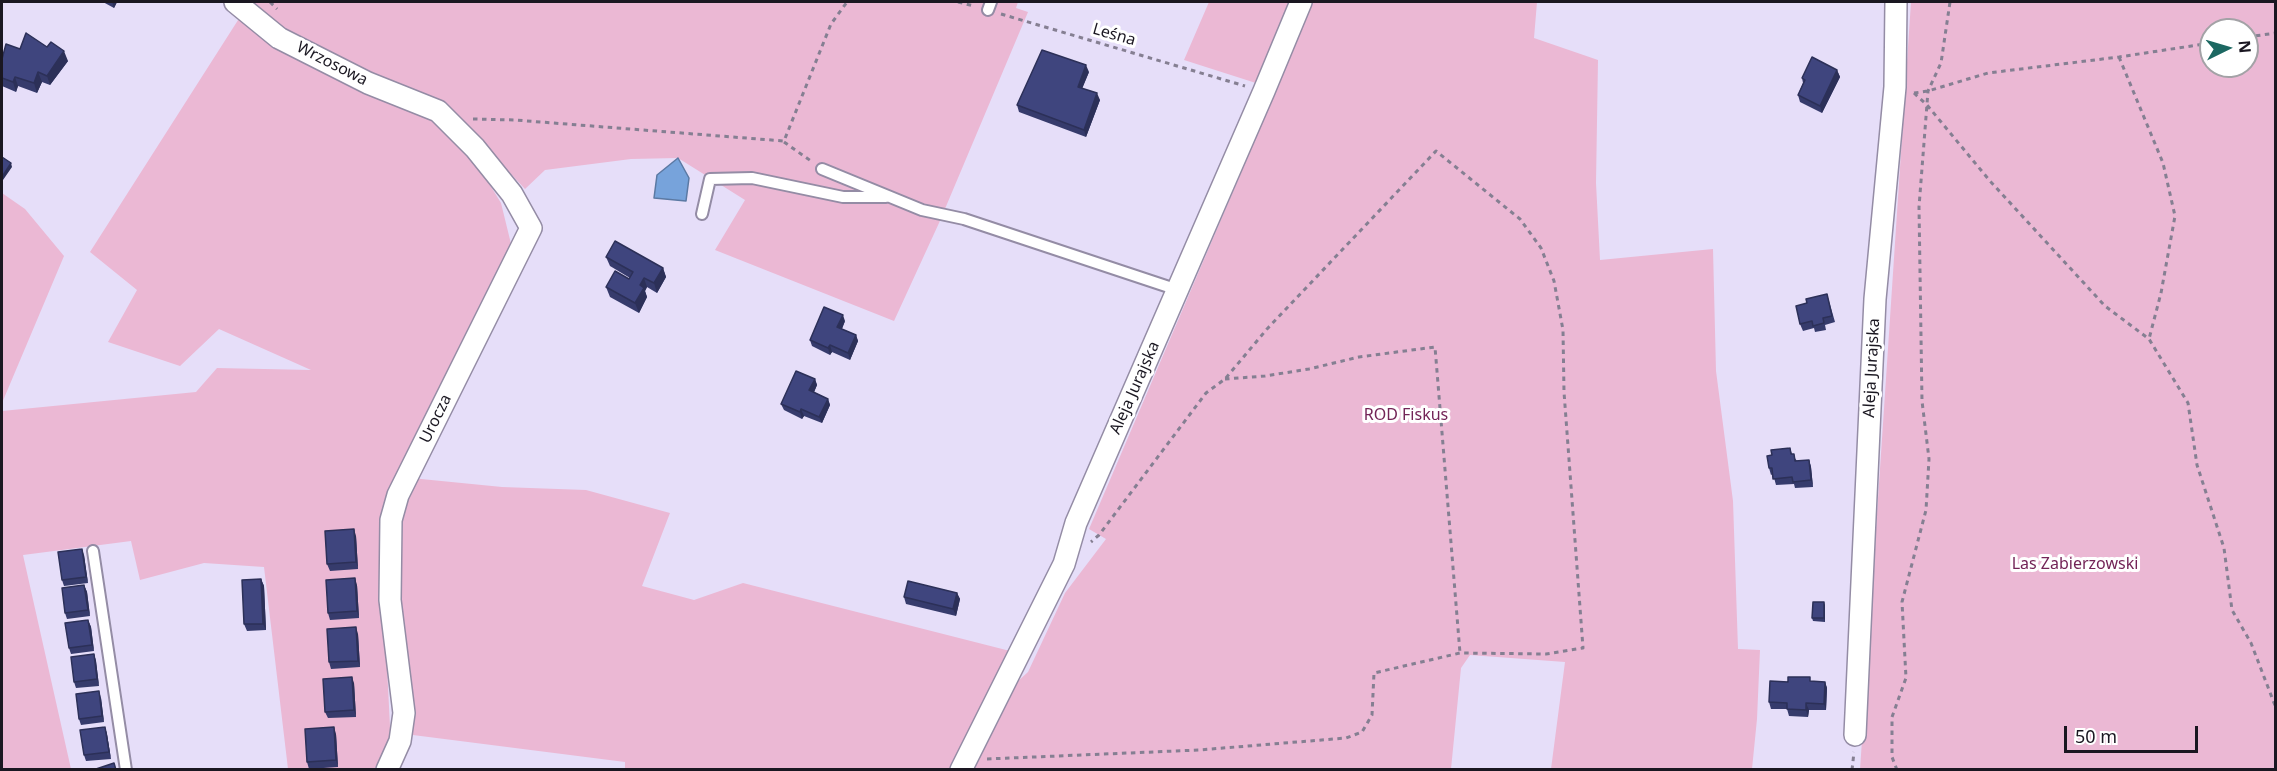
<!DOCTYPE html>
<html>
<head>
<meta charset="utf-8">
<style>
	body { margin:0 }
	#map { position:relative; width:2277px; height:771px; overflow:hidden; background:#e6def9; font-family:"Noto Sans",sans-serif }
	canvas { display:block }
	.frame { position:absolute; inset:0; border:3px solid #1a1721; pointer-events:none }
	.north { position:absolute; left:2199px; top:18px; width:60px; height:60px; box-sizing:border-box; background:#fff; border:2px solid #a3a2a6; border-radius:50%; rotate:85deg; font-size:16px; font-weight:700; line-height:24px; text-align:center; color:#1a1721 }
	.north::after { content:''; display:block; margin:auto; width:21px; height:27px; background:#1c6862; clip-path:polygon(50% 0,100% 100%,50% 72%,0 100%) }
	.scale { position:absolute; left:2064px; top:726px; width:134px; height:27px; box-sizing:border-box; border:3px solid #1a1721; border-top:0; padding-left:8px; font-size:18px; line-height:21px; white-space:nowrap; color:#1a1721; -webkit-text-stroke:4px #fff; paint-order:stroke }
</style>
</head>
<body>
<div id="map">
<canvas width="2277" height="771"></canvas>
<div class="frame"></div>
<div class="north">N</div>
<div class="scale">50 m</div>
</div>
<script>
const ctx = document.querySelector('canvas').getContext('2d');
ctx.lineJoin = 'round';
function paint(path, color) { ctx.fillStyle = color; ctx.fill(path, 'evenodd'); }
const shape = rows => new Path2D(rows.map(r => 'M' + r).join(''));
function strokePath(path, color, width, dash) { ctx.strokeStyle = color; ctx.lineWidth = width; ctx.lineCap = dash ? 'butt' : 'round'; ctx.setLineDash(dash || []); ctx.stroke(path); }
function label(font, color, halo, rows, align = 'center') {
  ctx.font = font + ' "Noto Sans",sans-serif'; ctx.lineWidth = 6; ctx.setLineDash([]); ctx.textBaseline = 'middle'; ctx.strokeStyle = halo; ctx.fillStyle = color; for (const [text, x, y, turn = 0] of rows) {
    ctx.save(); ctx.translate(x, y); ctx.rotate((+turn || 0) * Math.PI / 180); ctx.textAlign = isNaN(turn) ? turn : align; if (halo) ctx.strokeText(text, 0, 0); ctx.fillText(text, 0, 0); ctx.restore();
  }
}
const green = shape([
	[246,2,1018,2,1016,8,1028,12,939,223,894,321,715,250,745,200,678,158,631,159,545,170,525,189,480,141,284,34],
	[1209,2,1294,2,1259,84,1184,60],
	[1311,2,1537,2,1534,38,1598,60,1596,183,1600,260,1713,249,1716,371,1733,501,1738,649,1760,650,1757,719,1752,769,1551,769,1565,662,1470,655,1461,668,1451,769,974,770,1016,683,1028,672,1065,593,1106,539,1089,529,1284,72],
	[1911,2,2275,2,2275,769,1860,770],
	[2211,30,2247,30,2247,66,2211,66],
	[240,17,438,119,482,172,501,203,513,252,394,478,381,549,391,746,374,769,288,769,264,567,204,563,140,580,131,541,23,555,71,769,2,769,2,411,196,392,217,368,311,370,219,329,180,366,108,342,137,290,90,252],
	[2,193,25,209,64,256,2,403],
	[411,478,502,487,586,490,670,513,642,586,694,600,743,583,1014,652,950,769,625,769,625,762,405,734,398,603,398,533]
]);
const water = shape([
	[678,158,689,178,686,201,654,198,657,175,678,158]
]);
const path = shape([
	[270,2,277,9],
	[958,2,974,6],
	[1001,14,1245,86],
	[2247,37,2276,33],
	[2119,57,2163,163,2175,216,2161,293,2149,339],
	[1914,93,1927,105,1990,181,2105,306,2149,339,2188,403,2197,465,2224,548,2232,610,2251,643,2276,708],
	[1914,93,1928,91,1988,73,2119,57,2211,43],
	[473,119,515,120,784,141,831,24,847,2],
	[784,142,811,161],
	[1225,379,1265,376,1309,369,1359,357,1435,347,1460,653],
	[987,759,1199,750,1346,738,1362,732,1372,715,1374,673,1460,653,1546,654,1583,648,1564,392,1563,330,1554,281,1541,248,1520,219,1436,151,1267,329,1225,379,1206,393,1099,535,1091,542],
	[1852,770,1854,752],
	[1897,770,1892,757,1892,717,1906,678,1902,602,1926,510,1929,459,1922,401,1919,207,1928,91,1941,63,1950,2]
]);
const lane = shape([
	[988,10,991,2],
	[822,169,922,210,964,219,1178,290],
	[702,214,710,179,752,178,843,197,886,197],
	[93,551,126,770]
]);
const street = shape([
	[235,2,279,38,368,83,438,111,475,148,512,194,531,228,398,495,391,520,390,600,404,713,400,741,387,770],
	[1855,735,1875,299,1895,87,1896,2],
	[961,770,1064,564,1076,523,1264,91,1301,2]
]);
const wall = shape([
	[103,2,117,2,114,8],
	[20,49,68,61,50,85,42,82,37,93,18,86,16,92,2,86,2,59],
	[1837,70,1840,77,1822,113,1800,102,1798,95,1803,83,1802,78],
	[1089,72,1082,88,1100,100,1086,137,1019,112,1017,105],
	[606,257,663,268,666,277,657,293,647,287,645,291,647,297,639,313,610,297,606,287,629,279,630,278,610,266],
	[1827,294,1835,322,1825,325,1826,330,1815,332,1814,328,1803,331,1800,324,1807,303],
	[845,321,842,329,856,335,858,341,850,360,832,352,830,355,812,346,810,340],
	[815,379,817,385,814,392,828,399,830,405,822,423,804,416,802,419,784,410,781,404],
	[1790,448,1792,454,1797,461,1809,460,1811,467,1813,487,1795,488,1794,484,1776,485,1773,474,1771,475,1769,468,1772,455],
	[356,536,358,569,330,571,327,564],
	[84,555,88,583,64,586,62,580],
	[261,579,264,586,266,630,247,631,244,624],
	[84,585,87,592,90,616,67,619,65,613],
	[357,585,359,618,330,620,328,613],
	[957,593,960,599,956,616,906,604,904,597],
	[1825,605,1825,622,1813,621,1812,618],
	[88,620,91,627,94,651,71,654,69,648],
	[358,634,360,667,331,669,329,662],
	[94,654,96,661,99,686,76,688,74,682],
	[1811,681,1825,682,1827,688,1826,710,1809,710,1808,717,1789,716,1787,709,1771,709,1769,702,1788,682],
	[354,683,356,717,328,718,325,712],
	[101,698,104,722,81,725,79,719],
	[105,727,107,734,111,759,86,761,84,755],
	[336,734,338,767,309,769,307,762]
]);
const shadedWall = shape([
	[112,2,117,2,114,8],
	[64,51,68,61,50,85,47,76],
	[1086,65,1089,72,1080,94,1078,87],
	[1837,70,1840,77,1822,113,1820,106],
	[38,72,42,82,37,93,34,83],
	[15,77,18,86,16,92,13,82],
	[1097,93,1100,100,1086,137,1084,130],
	[11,163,12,167,3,180,2,177],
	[663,268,666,277,657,293,654,283],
	[644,278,647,287,645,291,647,297,639,313,635,303,640,285],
	[843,315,845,321,840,333,837,327],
	[856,335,858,341,850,360,848,353],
	[830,345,832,352,830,355,828,348],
	[815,379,817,385,812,397,809,390],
	[828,399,830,405,822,423,819,417],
	[801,409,804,416,802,419,800,412],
	[1809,460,1811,467,1813,487,1811,480],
	[354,529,356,536,358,569,356,562],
	[82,549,84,555,88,583,86,577],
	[355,578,357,585,359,618,357,611],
	[261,579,264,586,266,630,263,624],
	[84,585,87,592,90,616,88,610],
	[957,593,960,599,956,616,953,609],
	[1824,602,1825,605,1825,622,1824,618],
	[88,620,91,627,94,651,92,645],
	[356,627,358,634,360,667,358,661],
	[94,654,96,661,99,686,97,679],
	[352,677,354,683,356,717,354,710],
	[1825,682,1827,688,1826,710,1824,704],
	[99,691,101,698,104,722,102,716],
	[1806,703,1809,710,1808,717,1806,710],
	[105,727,107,734,111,759,109,752],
	[334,727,336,734,338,767,336,760]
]);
const building = shape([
	[26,33,47,47,51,42,64,51,47,76,38,72,34,83,15,77,13,82,2,78,2,59,6,44,20,49,26,33],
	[1042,50,1086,65,1078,87,1097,93,1084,130,1017,105,1042,50],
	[1812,57,1837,70,1820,106,1798,95,1805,80,1802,78,1812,57],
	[2,157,11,163,2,177,2,157],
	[615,241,663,268,654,283,644,278,640,285,644,288,635,303,606,287,615,271,629,279,633,272,606,257,615,241],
	[1827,294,1832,316,1823,318,1824,323,1813,326,1812,321,1800,324,1796,306,1807,303,1806,299,1827,294],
	[824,307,843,315,837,327,856,335,848,353,830,345,828,348,810,340,824,307],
	[796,371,815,379,809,390,828,399,819,417,801,409,800,412,781,404,796,371],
	[1790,448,1791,454,1794,454,1795,461,1809,460,1811,480,1793,482,1792,477,1773,479,1772,468,1769,468,1767,456,1772,455,1771,450,1790,448],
	[354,529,356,562,327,564,325,531,354,529],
	[82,549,86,577,62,580,58,552,82,549],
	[355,578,357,611,328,613,326,580,355,578],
	[261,579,263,624,244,624,242,580,261,579],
	[908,581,957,593,953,609,904,597,908,581],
	[84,585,88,610,65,613,62,588,84,585],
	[1813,602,1824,602,1824,618,1812,618,1813,602],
	[88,620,92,645,69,648,65,623,88,620],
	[356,627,358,661,329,662,327,629,356,627],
	[94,654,97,679,74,682,71,657,94,654],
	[352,677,354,710,325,712,323,679,352,677],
	[1788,677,1810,677,1810,681,1825,682,1824,704,1806,703,1806,710,1787,709,1787,703,1769,702,1770,681,1788,682,1788,677],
	[99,691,102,716,79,719,76,694,99,691],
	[105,727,109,752,84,755,80,730,105,727],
	[334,727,336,760,307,762,305,729,334,727],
	[114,763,116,770,93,770,114,763]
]);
const streetNames = [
	["Leśna",1114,35,16],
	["Wrzosowa",332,64,27],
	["Aleja Jurajska",1872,368,-87],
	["Aleja Jurajska",1135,388,-66],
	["Urocza",436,419,-64]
];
const parkNames = [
	["ROD Fiskus",1406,415],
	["Las Zabierzowski",2075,564]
];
paint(green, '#ebb8d4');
paint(water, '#77a3db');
strokePath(water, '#5b79a3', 1.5);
strokePath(lane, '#948ca5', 14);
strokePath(street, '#948ca5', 24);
strokePath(path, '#857f92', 3, [4.5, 4.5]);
strokePath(lane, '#fff', 10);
strokePath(street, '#fff', 21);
paint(wall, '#363b6c');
paint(shadedWall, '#2c3058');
paint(building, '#3f457e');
strokePath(building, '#2c3058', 1.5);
label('16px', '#1a1721', '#fff', streetNames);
label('16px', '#732457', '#fff', parkNames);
</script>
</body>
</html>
